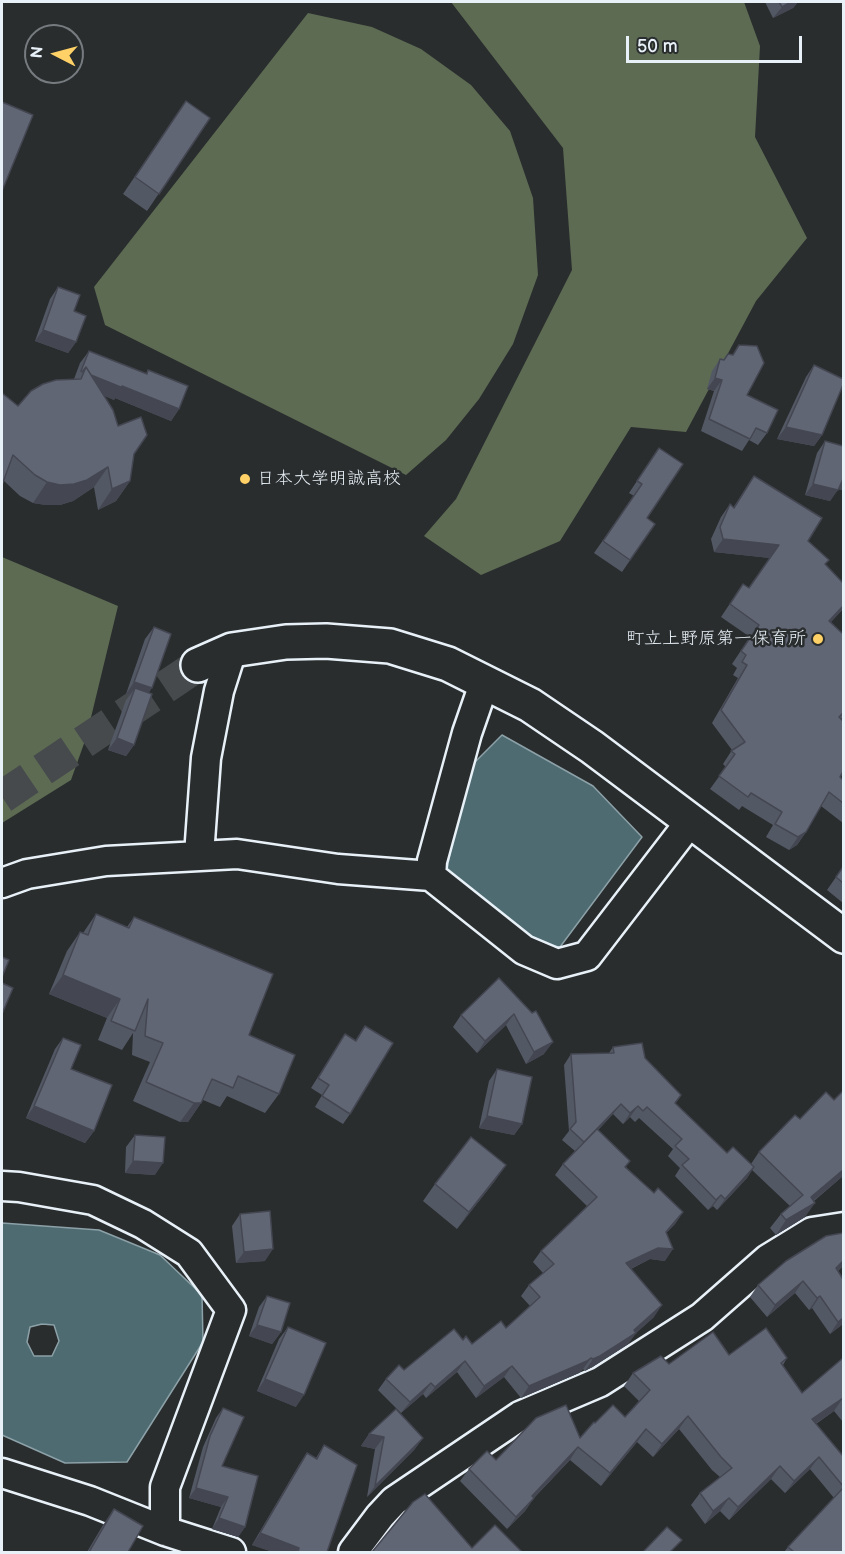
<!DOCTYPE html>
<html>
<head>
<meta charset="utf-8">
<style>
	body { margin:0 }
	#map { position:relative; width:845px; height:1554px; overflow:hidden; background:#2a2d2e; font-family:"Balsamiq Sans",sans-serif }
	canvas { display:block }
	.frame { position:absolute; inset:0; border:3px solid #e8f1f8; pointer-events:none }
	.north { position:absolute; left:24px; top:24px; width:60px; height:60px; box-sizing:border-box; background:#2a2d2e; border:2px solid #767b7f; border-radius:50%; rotate:276deg; font-size:16px; font-weight:700; line-height:24px; text-align:center; color:#e8f1f8 }
	.north::after { content:''; display:block; margin:auto; width:21px; height:27px; background:#ffd166; clip-path:polygon(50% 0,100% 100%,50% 72%,0 100%) }
	.scale { position:absolute; left:626px; top:36px; width:176px; height:27px; box-sizing:border-box; border:3px solid #e8f1f8; border-top:0; padding-left:8px; font-size:18px; line-height:21px; white-space:nowrap; color:#e8f1f8; -webkit-text-stroke:4px #2a2d2e; paint-order:stroke }
</style>
</head>
<body>
<div id="map">
<canvas width="845" height="1554"></canvas>
<div class="frame"></div>
<div class="north">N</div>
<div class="scale">50 m</div>
</div>
<script>
const ctx = document.querySelector('canvas').getContext('2d');
ctx.lineJoin = 'round';
function paint(path, color) { ctx.fillStyle = color; ctx.fill(path, 'evenodd'); }
const shape = rows => new Path2D(rows.map(r => 'M' + r).join(''));
function strokePath(path, color, width, dash) { ctx.strokeStyle = color; ctx.lineWidth = width; ctx.lineCap = dash ? 'butt' : 'round'; ctx.setLineDash(dash || []); ctx.stroke(path); }
function label(font, color, halo, rows, align = 'center') {
  ctx.font = font + ' "Balsamiq Sans","Klee One",sans-serif'; ctx.lineWidth = 5; ctx.setLineDash([]); ctx.textBaseline = 'middle'; ctx.strokeStyle = halo; ctx.fillStyle = color; for (const [text, x, y, turn = 0] of rows) {
    ctx.save(); ctx.translate(x, y); ctx.rotate((+turn || 0) * Math.PI / 180); ctx.textAlign = isNaN(turn) ? turn : align; if (halo) ctx.strokeText(text, 0, 0); ctx.fillText(text, 0, 0); ctx.restore();
  }
}
const green = shape([
	[451,2,744,2,760,46,755,137,807,238,756,301,686,432,631,427,560,541,481,575,424,536,456,499,572,270,563,148],
	[308,13,372,27,421,49,471,85,510,131,533,198,538,275,513,344,479,399,446,440,406,475,105,325,94,287],
	[2,557,118,606,86,738,71,780,2,823]
]);
const water = shape([
	[502,735,593,786,642,837,560,947,501,939,446,873,467,770,502,735],
	[2,1223,99,1230,160,1255,202,1295,203,1342,127,1462,65,1463,2,1435,2,1223],
	[42,1324,54,1325,59,1341,52,1356,34,1356,27,1342,30,1327,42,1324]
]);
const tertiaryTunnel = shape([
	[2,797,198,665]
]);
const minor = shape([
	[199,855,206,758,219,691,232,650],
	[431,876,432,861,467,733,485,681],
	[2,883,27,874,106,861,237,854,338,869,431,876,524,950,557,964,587,956,690,822],
	[2,1186,19,1187,93,1200,143,1224,189,1253,231,1310,165,1487,165,1531],
	[2,1473,90,1501,165,1531,231,1552],
	[353,1552,380,1516,394,1501,520,1416,600,1382,702,1317,768,1259,812,1232,844,1227]
]);
const tertiary = shape([
	[198,665,232,650,286,642,326,641,390,646,448,664,530,705,592,747,844,936]
]);
const wall = shape([
	[765,2,798,2,793,8,773,18],
	[186,101,210,118,147,211,123,194],
	[58,287,74,311,76,342,68,353,35,341,50,299],
	[89,351,146,374,148,370,179,409,171,421,115,398,114,400,104,395,118,426,134,455,130,481,116,501,98,510,94,487,73,501,60,505,46,505,33,503,20,496,3,480,18,406,74,379,80,363],
	[728,354,747,395,767,433,758,445,749,440,742,451,701,431,714,391,707,389,712,371,720,359,723,360],
	[814,365,822,435,814,446,777,439,806,377],
	[825,441,843,446,843,490,838,489,830,501,805,495,817,453],
	[659,448,647,518,655,524,622,572,594,553,634,496,629,493],
	[754,476,808,541,825,565,843,609,831,622,843,634,843,717,841,719,840,777,843,780,843,823,821,806,806,832,797,845,789,850,766,837,773,825,742,806,739,810,710,789,726,767,723,764,732,750,712,723,738,678,733,675,737,668,732,664,750,637,721,617,743,584,749,588,770,558,714,552,711,539,721,517,730,504,733,508],
	[154,627,149,693,134,745,126,756,108,750,126,700,130,695,126,694,145,639],
	[843,867,843,903,827,890],
	[96,914,127,927,134,917,249,1035,279,1094,265,1113,227,1096,220,1107,203,1100,188,1122,180,1122,133,1101,150,1062,132,1055,133,1033,122,1050,98,1040,107,1018,49,994,67,951,80,932,83,933],
	[499,978,544,1054,526,1064,506,1025,477,1053,453,1027,461,1015],
	[365,1026,350,1114,343,1124,315,1107,322,1095,311,1088,345,1034,355,1041],
	[63,1038,71,1069,94,1131,85,1143,26,1118,55,1049],
	[613,1047,645,1058,681,1095,675,1104,727,1153,751,1164,759,1152,843,1176,814,1201,805,1217,776,1235,770,1228,781,1214,790,1206,752,1170,747,1178,717,1210,713,1206,708,1210,675,1176,680,1168,668,1156,673,1149,639,1118,635,1122,630,1117,623,1124,613,1114,598,1130,626,1167,654,1193,683,1212,675,1224,666,1233,665,1261,650,1259,631,1269,654,1317,636,1333,628,1344,592,1367,585,1371,583,1369,579,1373,521,1398,504,1377,476,1398,457,1372,426,1398,423,1394,401,1413,378,1390,386,1379,463,1340,472,1344,506,1328,530,1306,521,1296,529,1285,543,1273,533,1262,541,1251,587,1206,555,1175,563,1164,575,1151,562,1140,569,1131,564,1065,571,1054,609,1053],
	[497,1069,522,1124,514,1135,479,1128,489,1081],
	[135,1135,155,1175,125,1173,126,1147],
	[506,1165,494,1182,457,1229,423,1201,435,1184],
	[240,1214,265,1261,236,1263,232,1226],
	[843,1266,838,1271,843,1324,830,1334,812,1308,809,1310,795,1293,767,1317,750,1297,758,1285],
	[267,1296,281,1332,272,1344,249,1336,259,1307],
	[288,1327,296,1407,257,1391,279,1339],
	[729,1355,787,1358,783,1365,802,1393,843,1358,843,1422,834,1411,816,1424,843,1456,843,1552,784,1552,788,1547,834,1498,810,1469,785,1493,771,1479,729,1520,720,1511,705,1524,691,1505,700,1493,720,1477,712,1470,679,1429,653,1457,637,1442,601,1486,570,1460,534,1498,525,1511,507,1529,460,1481,469,1469,496,1460,580,1438,595,1423,625,1417,639,1401,624,1386,633,1373,669,1364],
	[223,1408,222,1466,245,1527,238,1537,212,1529,221,1507,189,1498,203,1447,216,1418],
	[369,1434,423,1438,414,1450,367,1497,375,1449,361,1446],
	[324,1445,327,1552,273,1552,252,1545,299,1465,307,1453,316,1458],
	[114,1509,128,1552,87,1552,103,1525]
]);
const shadedWall = shape([
	[791,2,798,2,793,8,773,18,782,7],
	[43,330,76,342,68,353,35,341],
	[84,372,122,386,179,409,171,421,115,398,114,400,77,385,81,379],
	[715,378,722,380,714,391,707,389],
	[786,427,822,435,814,446,777,439],
	[108,467,94,487,73,501,60,505,46,505,33,503,47,482],
	[843,479,843,490,837,489],
	[130,481,116,501,98,510,112,489],
	[813,484,838,490,830,501,805,495],
	[723,539,779,545,770,558,714,552],
	[843,606,843,609,820,633,829,621],
	[134,682,152,688,144,700,135,688,130,695,126,694],
	[117,738,134,745,126,756,108,750],
	[806,832,797,845,789,850,798,837],
	[63,975,120,999,107,1018,49,994],
	[514,1014,506,1025,477,1053,485,1041],
	[553,1042,544,1054,526,1064,534,1052],
	[194,1103,201,1103,188,1122,180,1122],
	[621,1104,613,1114,577,1153,584,1142],
	[34,1106,94,1131,85,1143,26,1118],
	[638,1106,630,1117,623,1124,630,1113],
	[487,1116,522,1124,514,1135,479,1128],
	[133,1161,163,1163,155,1175,125,1173],
	[506,1165,494,1182,457,1229,469,1212],
	[754,1167,747,1178,717,1210,725,1199],
	[843,1170,843,1176,801,1211,815,1203,805,1217,776,1235,786,1220,811,1197],
	[721,1195,713,1206,708,1210,716,1200],
	[683,1212,675,1224,657,1243,666,1232],
	[658,1248,673,1249,665,1261,650,1259,618,1275,626,1263],
	[273,1249,265,1261,236,1263,244,1252],
	[843,1261,843,1266,827,1279,836,1268],
	[803,1281,795,1293,767,1317,775,1305],
	[820,1296,812,1308,809,1310,817,1298],
	[662,1305,654,1317,635,1334,636,1333,628,1344,592,1367,585,1371,593,1359,634,1330],
	[843,1318,843,1324,830,1334,838,1322],
	[257,1325,281,1332,272,1344,249,1336],
	[591,1358,583,1369,579,1373,521,1398,529,1386],
	[465,1361,457,1372,426,1398,435,1387],
	[512,1366,504,1377,476,1398,484,1386],
	[265,1379,304,1395,296,1407,257,1391],
	[431,1383,423,1394,401,1413,410,1402],
	[843,1398,834,1411,803,1432,812,1419],
	[688,1416,679,1429,653,1457,662,1444],
	[646,1429,637,1442,601,1486,610,1473],
	[369,1434,384,1437,375,1449,361,1446],
	[423,1438,414,1450,367,1497,375,1486],
	[578,1447,570,1460,523,1509,532,1496],
	[819,1457,810,1469,785,1493,794,1481],
	[780,1466,771,1479,729,1520,738,1507],
	[196,1488,228,1497,221,1507,189,1498],
	[534,1498,525,1511,507,1529,516,1517],
	[729,1498,720,1511,705,1524,713,1511],
	[219,1518,245,1527,238,1537,212,1529],
	[260,1533,299,1548,296,1552,273,1552,252,1545]
]);
const building = shape([
	[779,2,791,2,782,7,779,2],
	[186,101,210,118,159,194,135,177,186,101],
	[2,102,33,115,2,191,2,102],
	[58,287,80,295,74,311,86,316,76,342,43,330,58,287],
	[739,345,757,346,764,363,747,395,778,410,767,433,756,428,750,439,709,419,722,380,715,378,720,359,724,360,728,354,733,355,739,345],
	[89,351,147,374,148,370,188,386,179,409,122,386,123,388,91,375,86,367,82,372,81,371,89,351],
	[814,365,843,379,843,385,822,435,786,427,814,365],
	[86,367,113,410,118,426,141,417,147,435,134,454,130,481,112,489,108,467,87,480,74,484,60,485,47,482,35,475,13,455,2,485,2,393,18,406,31,391,43,384,56,380,81,379,86,367],
	[825,441,843,446,843,479,838,490,813,484,825,441],
	[659,448,683,464,647,518,655,524,630,560,603,541,642,484,637,481,659,448],
	[754,476,822,518,808,541,829,560,825,564,843,583,843,606,829,621,843,634,843,713,839,717,843,721,843,772,840,777,843,780,843,803,829,792,806,832,798,837,775,824,782,812,751,793,748,797,719,776,735,754,731,751,745,742,721,710,747,665,742,662,746,655,741,651,759,625,730,604,743,584,749,588,779,545,723,539,720,527,730,504,734,508,754,476],
	[154,627,171,634,152,688,134,682,154,627],
	[135,688,152,694,134,745,117,738,135,688],
	[843,867,843,883,836,877,843,867],
	[96,914,129,928,134,917,273,974,249,1035,295,1055,279,1094,238,1076,233,1088,212,1079,201,1103,194,1103,146,1082,163,1043,145,1036,148,999,135,1031,111,1021,120,999,63,975,80,932,88,935,96,914],
	[2,957,9,960,2,977,2,957],
	[499,978,532,1013,536,1011,553,1042,534,1052,514,1014,485,1041,461,1015,499,978],
	[2,983,13,988,2,1014,2,983],
	[365,1026,393,1043,350,1114,322,1096,329,1085,318,1078,345,1034,356,1041,365,1026],
	[63,1038,81,1045,71,1069,112,1085,94,1131,34,1106,63,1038],
	[642,1043,645,1058,681,1095,675,1103,727,1153,733,1147,754,1167,725,1199,721,1195,716,1200,682,1165,689,1159,675,1146,682,1139,647,1107,643,1111,638,1106,630,1113,621,1104,584,1142,570,1129,576,1122,571,1054,614,1053,613,1047,642,1043],
	[497,1069,532,1077,522,1124,487,1116,497,1069],
	[843,1091,843,1170,811,1197,815,1203,786,1220,781,1214,803,1195,759,1152,795,1115,800,1119,826,1092,834,1100,843,1091],
	[597,1129,630,1161,625,1167,654,1193,658,1188,683,1212,666,1232,673,1249,658,1248,626,1263,662,1305,634,1330,636,1333,600,1356,593,1359,591,1358,587,1361,529,1386,512,1366,484,1386,465,1361,435,1387,431,1383,410,1402,386,1379,399,1365,404,1370,454,1329,463,1340,466,1336,472,1344,501,1321,506,1328,540,1297,529,1285,554,1264,541,1251,597,1197,563,1164,597,1129],
	[135,1135,165,1137,163,1163,133,1161,135,1135],
	[471,1137,506,1165,469,1212,435,1184,471,1137],
	[270,1211,273,1249,244,1252,240,1214,270,1211],
	[843,1233,843,1261,836,1268,843,1279,843,1318,838,1322,820,1296,817,1298,803,1281,775,1305,758,1285,786,1261,826,1236,843,1233],
	[267,1296,290,1303,281,1332,257,1325,267,1296],
	[288,1327,326,1343,304,1395,265,1379,288,1327],
	[766,1328,787,1358,781,1363,802,1393,843,1358,843,1399,843,1398,812,1419,843,1456,843,1486,819,1457,794,1481,780,1466,738,1507,729,1498,713,1511,700,1493,732,1468,721,1457,688,1416,662,1444,646,1429,610,1473,578,1447,532,1496,534,1498,516,1517,469,1469,487,1451,496,1460,536,1418,566,1405,580,1438,594,1422,595,1423,613,1405,625,1417,650,1390,633,1373,661,1356,669,1364,713,1332,729,1355,766,1328],
	[223,1408,244,1417,222,1466,258,1476,245,1527,219,1518,228,1497,196,1488,210,1436,223,1408],
	[396,1409,423,1438,375,1486,384,1437,369,1434,396,1409],
	[324,1445,357,1465,327,1552,298,1552,299,1548,260,1533,307,1453,317,1459,324,1445],
	[843,1488,843,1552,794,1552,788,1547,843,1488],
	[425,1494,472,1548,495,1525,522,1552,372,1552,413,1502,425,1494],
	[114,1509,143,1526,128,1552,89,1552,114,1509],
	[667,1527,682,1540,670,1552,643,1552,667,1527]
]);
const markers = [
	[245,479,6,"#ffd166"],
	[818,639,6,"#ffd166"]
];
const poiNames = [
	["日本大学明誠高校",257,479],
	["町立上野原第一保育所",806,639,"right"]
];
paint(green, '#5d6b53');
paint(water, '#4e6b72');
strokePath(water, '#8ca1a8', 1.5);
strokePath(tertiaryTunnel, '#464a4c', 33, [33, 16]);
strokePath(minor, '#e8f1f8', 33);
strokePath(tertiary, '#e8f1f8', 38);
strokePath(minor, '#2a2d2e', 28);
strokePath(tertiary, '#2a2d2e', 33);
paint(wall, '#535865');
paint(shadedWall, '#444752');
paint(building, '#616675');
strokePath(building, '#444752', 1.5);
for (const [x, y, r, color] of markers) { const dot = new Path2D(); dot.arc(x, y, r, 0, 2 * Math.PI); ctx.fillStyle = color; ctx.fill(dot); strokePath(dot, '#2a2d2e', 2); }
label('18px', '#e8f1f8', '#2a2d2e', poiNames, 'left');
</script>
</body>
</html>
